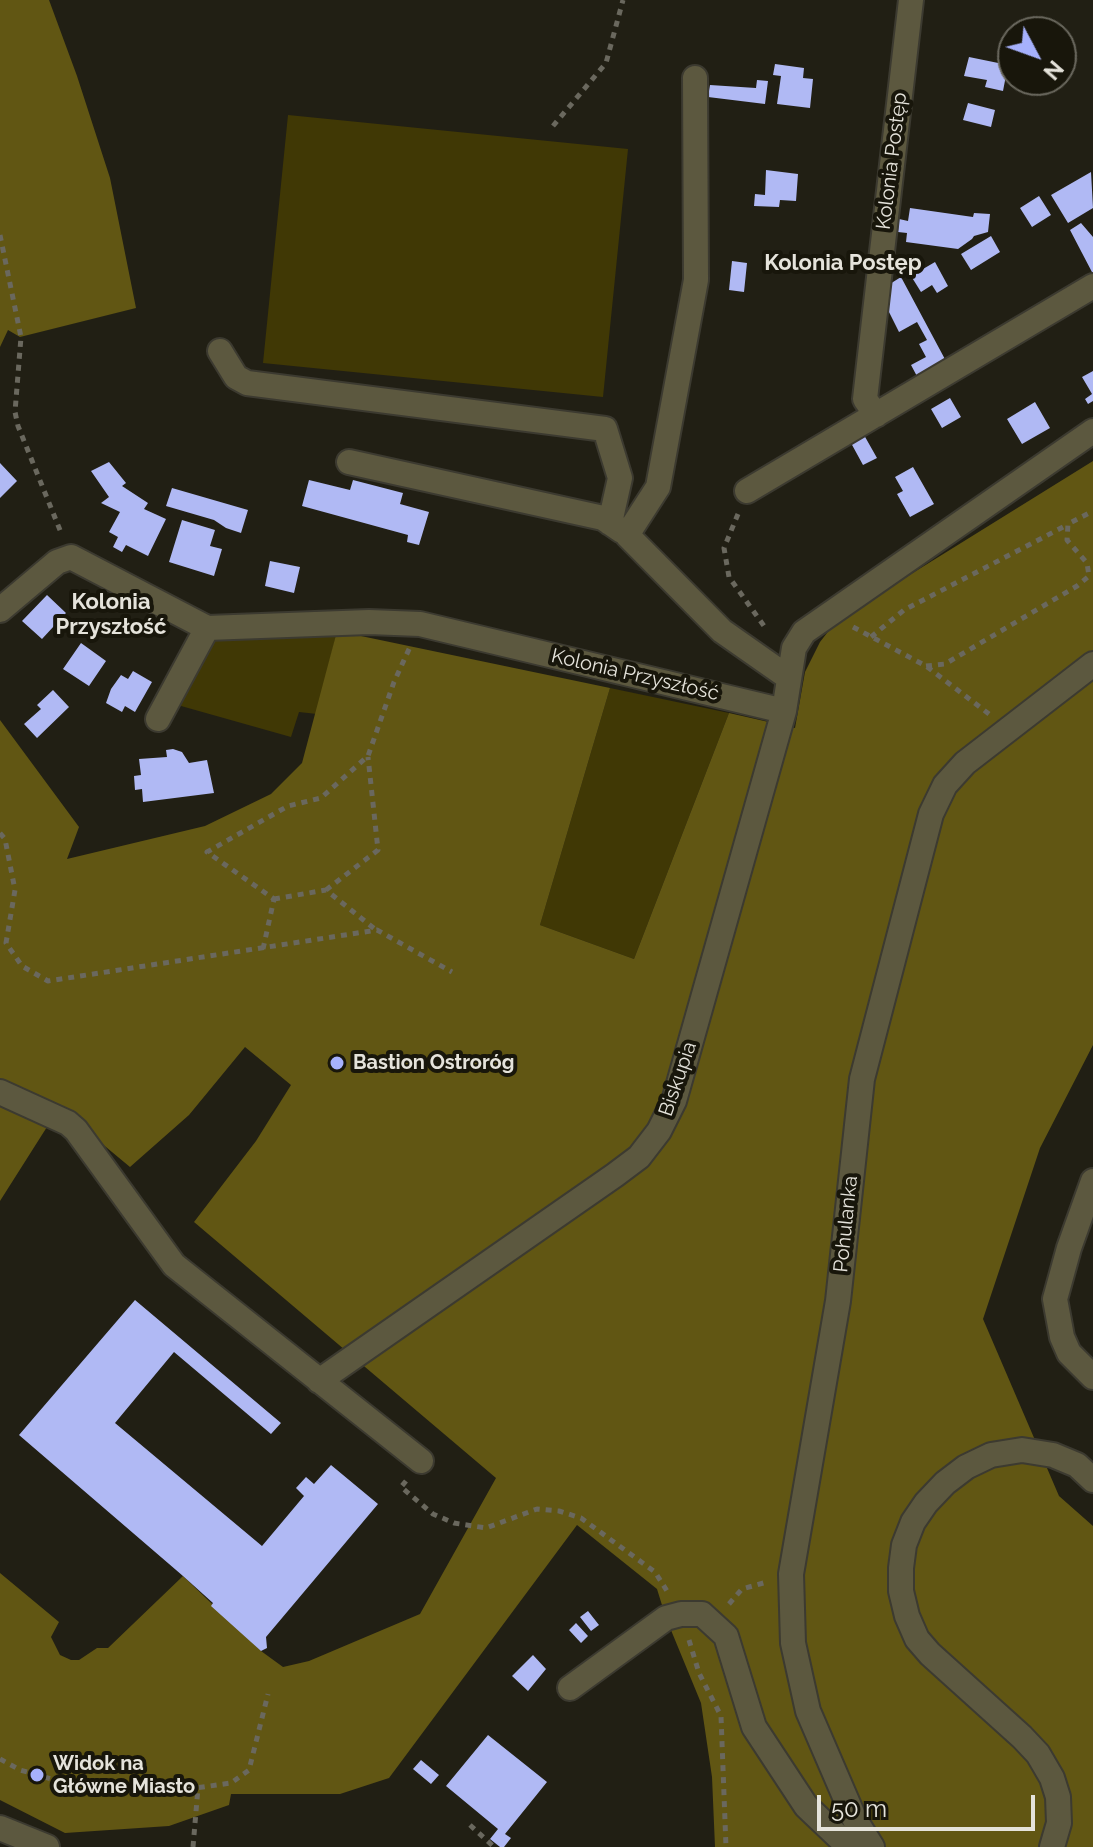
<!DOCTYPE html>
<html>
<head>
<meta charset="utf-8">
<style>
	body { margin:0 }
	#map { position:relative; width:1093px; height:1847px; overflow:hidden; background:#211f14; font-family:Raleway,sans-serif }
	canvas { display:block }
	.north { position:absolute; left:997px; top:16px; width:80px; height:80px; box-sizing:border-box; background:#18160b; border:2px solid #6a685e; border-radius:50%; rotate:131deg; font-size:22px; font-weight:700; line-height:32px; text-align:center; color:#e5e3db }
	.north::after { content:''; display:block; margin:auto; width:28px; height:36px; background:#a6b1fc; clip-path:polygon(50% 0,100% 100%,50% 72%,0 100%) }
	.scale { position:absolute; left:817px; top:1795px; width:218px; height:36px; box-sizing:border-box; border:4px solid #e5e3db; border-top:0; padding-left:10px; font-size:24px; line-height:28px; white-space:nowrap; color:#e5e3db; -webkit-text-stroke:6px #18160b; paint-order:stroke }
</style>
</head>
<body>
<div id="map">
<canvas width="1093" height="1847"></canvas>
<div class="north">N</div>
<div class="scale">50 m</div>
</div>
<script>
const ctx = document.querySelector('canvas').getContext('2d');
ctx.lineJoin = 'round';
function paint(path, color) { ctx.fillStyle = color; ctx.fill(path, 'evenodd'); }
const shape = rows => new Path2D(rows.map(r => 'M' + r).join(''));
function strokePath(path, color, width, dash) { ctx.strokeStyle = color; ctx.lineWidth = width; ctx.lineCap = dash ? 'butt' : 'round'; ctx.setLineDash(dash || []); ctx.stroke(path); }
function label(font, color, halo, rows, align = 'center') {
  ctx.font = font + ' Raleway,sans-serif'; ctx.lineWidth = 8; ctx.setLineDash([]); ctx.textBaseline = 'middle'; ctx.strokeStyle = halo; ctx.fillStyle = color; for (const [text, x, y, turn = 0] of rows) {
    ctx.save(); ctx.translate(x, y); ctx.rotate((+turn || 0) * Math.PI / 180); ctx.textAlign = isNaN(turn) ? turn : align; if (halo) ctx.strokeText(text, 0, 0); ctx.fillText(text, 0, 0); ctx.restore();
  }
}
const green = shape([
	[288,115,628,149,603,397,263,363],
	[337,631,317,714,299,712,291,737,174,704,206,641,218,635,315,637],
	[610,688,729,713,634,959,540,925]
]);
const forest = shape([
	[0,0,49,0,77,76,110,178,136,308,20,337,8,330,0,347],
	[1093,461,1093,1045,1040,1148,983,1319,1059,1496,1093,1526,1093,1847,715,1847,712,1777,701,1703,666,1618,657,1589,577,1525,389,1778,340,1794,231,1794,229,1805,169,1826,65,1833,0,1800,0,1573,59,1622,51,1637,60,1655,71,1660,79,1660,97,1648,108,1648,183,1576,261,1651,283,1667,309,1661,420,1614,496,1478,194,1222,256,1141,291,1085,245,1047,189,1115,130,1167,59,1108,0,1201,0,720,79,827,67,859,205,826,271,794,302,763,337,631,610,688,540,925,634,959,729,713,795,728,805,672,820,642,837,620]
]);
const building = shape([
	[969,57,1008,65,1003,91,985,87,987,80,964,76],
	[775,64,804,68,803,78,813,79,810,108,777,104,781,76,773,75],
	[757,80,768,81,765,104,708,97,710,85,756,88],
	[968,103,995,110,991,127,963,120],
	[766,170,798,174,796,201,780,200,779,207,754,206,755,194,765,195],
	[1091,172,1093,208,1068,223,1051,195],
	[1039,196,1051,215,1032,227,1020,208],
	[910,208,973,217,974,213,990,214,988,232,974,236,972,239,958,249,906,242,907,233,898,232,899,219,908,221],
	[1081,223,1093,237,1093,274,1070,230],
	[991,236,1000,252,971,270,961,254],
	[732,261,747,263,744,292,729,290],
	[935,262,948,286,937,293,932,285,921,292,911,276],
	[901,277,947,363,919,380,911,365,926,357,919,344,927,340,917,322,899,332,883,300,885,287],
	[1093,371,1093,401,1088,404,1085,399,1092,394,1082,377],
	[950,398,961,417,942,428,931,409],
	[1035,402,1050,428,1022,444,1007,419],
	[864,435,877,458,863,465,851,443],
	[109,462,126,483,122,486,148,503,144,509,166,519,148,556,126,545,122,552,113,547,118,537,109,532,120,512,101,503,109,497,91,471],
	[0,463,17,481,0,498],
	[913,467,934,504,910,517,897,494,903,491,895,477],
	[309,480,350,490,353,480,403,493,400,504,429,512,419,545,407,542,408,535,302,506],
	[172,488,248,510,241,533,226,528,214,520,166,506],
	[182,520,215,530,210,546,222,549,214,576,169,562],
	[270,561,300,567,294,593,265,586],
	[47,595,66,613,42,639,22,621],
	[81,643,106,661,89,686,63,669],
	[133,671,152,682,135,712,125,706,122,712,106,703,111,689,121,675,128,679],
	[53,690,69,707,37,738,24,724,41,709,37,705],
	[173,749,182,752,189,763,207,760,214,793,143,802,142,789,135,790,134,776,141,775,139,759,167,757,166,750],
	[135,1300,281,1423,271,1434,174,1352,115,1423,262,1546,304,1496,296,1488,306,1477,314,1484,331,1465,378,1504,266,1637,267,1648,261,1651,211,1606,213,1603,183,1576,19,1435],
	[588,1611,599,1625,591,1631,580,1617],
	[576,1623,588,1636,581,1643,569,1630],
	[533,1655,546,1669,528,1691,512,1676],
	[488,1735,547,1782,505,1834,511,1838,504,1847,500,1847,490,1839,498,1829,446,1786],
	[421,1760,439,1775,431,1784,413,1769]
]);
const path = shape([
	[553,126,606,63,623,0],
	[0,235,21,337,15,412,18,426,62,535],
	[738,514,724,548,729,577,764,626],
	[853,627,926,666,989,714],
	[871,637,904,610,1067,525],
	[926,666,945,664,1077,586,1089,576,1087,563,1067,540,1068,524,1093,511],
	[0,833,5,839,15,890,6,943,22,966,48,981,377,930,452,972],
	[326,890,378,850,368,757],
	[274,899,326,890,376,930],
	[263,949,274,899,207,852,288,806,321,798,368,756,394,682,410,647],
	[406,1481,401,1487,433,1514,454,1523,486,1528,537,1509,559,1511,581,1518,655,1572,667,1591],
	[729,1604,742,1589,767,1582],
	[689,1640,699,1673,721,1716,726,1847],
	[0,1759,20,1770,55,1780,137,1791,174,1791,231,1783,249,1770,268,1694],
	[470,1825,494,1847],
	[193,1847,198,1788]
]);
const minor = shape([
	[695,78,696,280,658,487,627,535,722,631,789,678],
	[220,351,236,377,247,383,605,429,620,478,610,523],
	[876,415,865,399,911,0],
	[349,462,603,518,622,531],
	[747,491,1093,286],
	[0,610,57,562,71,557,207,628,369,622,420,624,784,711,794,648,804,632,1093,431],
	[158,719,207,628],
	[0,1092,68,1123,76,1130,174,1265,421,1461],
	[1093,1181,1069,1248,1055,1299,1062,1337,1069,1353,1093,1377],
	[319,1381,615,1175,639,1157,659,1131,674,1101,784,711],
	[570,1688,666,1618,681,1614,702,1614,726,1636,754,1727,806,1806,849,1847],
	[0,1828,47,1847],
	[872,1847,855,1820,808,1711,793,1643,791,1574,838,1301,862,1079,931,814,945,785,965,763,1093,664],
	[1052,1847,1059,1823,1058,1797,1052,1778,1038,1754,1022,1737,930,1654,917,1639,907,1616,901,1591,901,1568,904,1545,913,1522,926,1503,945,1483,966,1467,991,1455,1022,1450,1053,1455,1077,1465,1093,1480]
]);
const markers = [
	[337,1063,8,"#a6b1fc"],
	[37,1775,8,"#a6b1fc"]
];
const streetNames = [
	["Kolonia Postęp",892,161,-83],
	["Kolonia Przyszłość",635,675,13],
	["Biskupia",678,1079,-71],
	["Pohulanka",846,1224,-84]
];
const poiNames = [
	["Bastion Ostroróg",353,1063],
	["Widok na",53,1764],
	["Główne Miasto",53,1787]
];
const neighbourhoodNames = [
	["Kolonia Postęp",843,263],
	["Kolonia",111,602],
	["Przyszłość",111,627]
];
paint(green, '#403805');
paint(forest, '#615613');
paint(building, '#b0b9f4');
strokePath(minor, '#3c3a30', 28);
strokePath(path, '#6a685e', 5, [6, 6]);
strokePath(minor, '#5c583f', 24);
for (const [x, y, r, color] of markers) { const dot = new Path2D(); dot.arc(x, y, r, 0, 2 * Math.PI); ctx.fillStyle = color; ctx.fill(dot); strokePath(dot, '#18160b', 3); }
label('20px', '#e5e3db', '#18160b', streetNames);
label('bold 20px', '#e5e3db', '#18160b', poiNames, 'left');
label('bold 22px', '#e5e3db', '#18160b', neighbourhoodNames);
</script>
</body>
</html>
